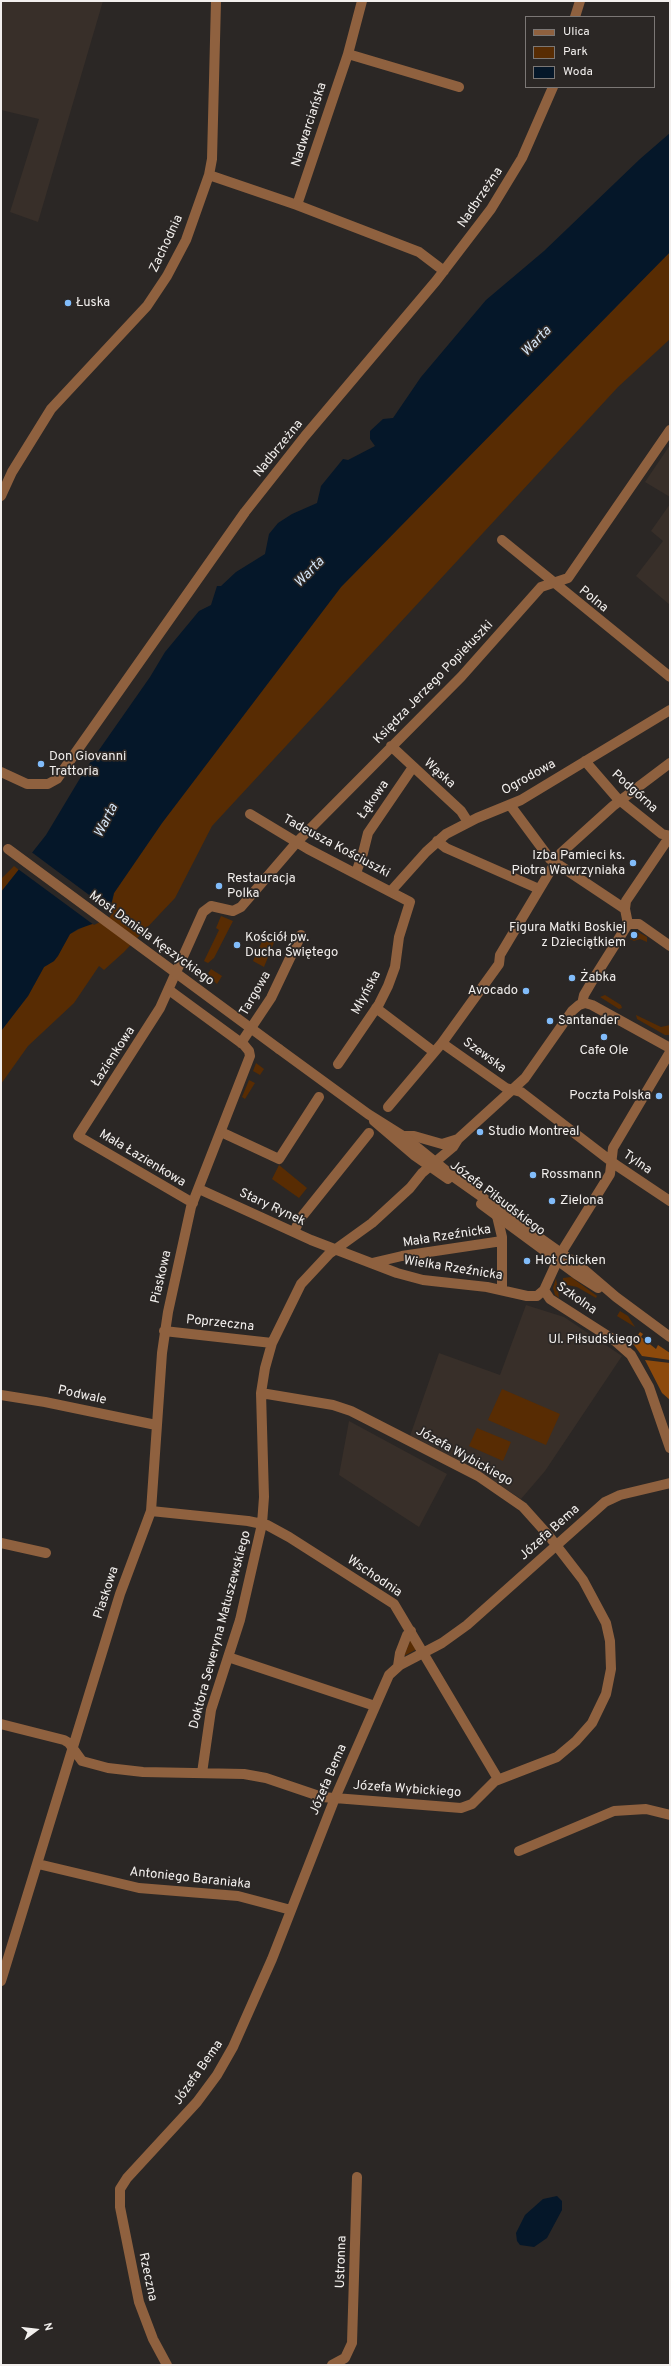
<!DOCTYPE html>
<html>
<head>
<meta charset="utf-8">
<style>
	body { margin:0 }
	#map { position:relative; width:671px; height:2366px; overflow:hidden; background:#2b2725; font-family:Overpass,sans-serif }
	canvas { display:block }
	.frame { position:absolute; inset:0; border:2px solid #f2efed; pointer-events:none }
	.legend { position:absolute; left:525px; top:16px; width:130px; height:72px; box-sizing:border-box; background:#2b2725; border:1px solid #7b7775; margin:0; padding:5px 7px; list-style:none; font-size:12px; color:#f2efed }
	.legend li { display:flex; align-items:center; gap:8px; height:20px }
	.legend b { width:20px; border:1px solid #7b7775 }
	.north { position:absolute; left:16px; top:2310px; width:40px; height:40px; -webkit-text-stroke:3px #2b2725; paint-order:stroke; rotate:75deg; font-size:11px; font-weight:700; line-height:16px; text-align:center; color:#f2efed }
	.north::after { content:''; display:block; margin:auto; width:14px; height:18px; background:#f2efed; clip-path:polygon(50% 0,100% 100%,50% 72%,0 100%) }
</style>
</head>
<body>
<div id="map">
<canvas width="671" height="2366"></canvas>
<div class="frame"></div>
<ul class="legend">
<li><b style="height:5px;background:#8f613f"></b>Ulica</li>
<li><b style="height:11px;background:#582c03"></b>Park</li>
<li><b style="height:11px;background:#051729"></b>Woda</li>
</ul>
<div class="north">N</div>
</div>
<script>
const ctx = document.querySelector('canvas').getContext('2d');
ctx.lineJoin = 'round';
function paint(path, color) { ctx.fillStyle = color; ctx.fill(path, 'evenodd'); }
const shape = rows => new Path2D(rows.map(r => 'M' + r).join(''));
function strokePath(path, color, width, dash) { ctx.strokeStyle = color; ctx.lineWidth = width; ctx.lineCap = dash ? 'butt' : 'round'; ctx.setLineDash(dash || []); ctx.stroke(path); }
function label(font, color, halo, rows, align = 'center') {
  ctx.font = font + ' Overpass,sans-serif'; ctx.lineWidth = 3.5; ctx.setLineDash([]); ctx.textBaseline = 'middle'; ctx.strokeStyle = halo; ctx.fillStyle = color; for (const [text, x, y, turn = 0] of rows) {
    ctx.save(); ctx.translate(x, y); ctx.rotate((+turn || 0) * Math.PI / 180); ctx.textAlign = isNaN(turn) ? turn : align; if (halo) ctx.strokeText(text, 0, 0); ctx.fillText(text, 0, 0); ctx.restore();
  }
}
const built = shape([
	[1,1,103,1,38,222,10,212,39,119,1,110],
	[670,445,670,497,645,482],
	[670,504,670,605,636,576,663,541,651,531],
	[526,1305,564,1317,622,1356,545,1471,521,1499,492,1480,410,1436,439,1353,500,1375],
	[349,1421,447,1474,419,1527,339,1475]
]);
const green = shape([
	[670,252,670,339,618,387,212,826,175,898,124,952,104,970,99,966,74,1003,28,1046,1,1084,1,1031,28,996,44,967,54,961,70,934,87,925,111,909,114,893,162,823,341,587],
	[14,866,19,870,1,892,1,879],
	[221,916,233,921,214,958,208,963,204,961,219,930,216,928],
	[636,931,647,937,647,942,640,939,634,941,630,939,631,933],
	[265,935,275,940,264,967,253,961],
	[211,969,222,976,217,984,207,975],
	[605,995,621,1005,622,1008,619,1009,600,997],
	[636,1015,661,1027,670,1025,670,1035,665,1035,637,1019],
	[256,1063,264,1069,260,1075,253,1071],
	[249,1080,255,1083,245,1099,242,1097],
	[279,1165,307,1188,299,1198,272,1179],
	[571,1277,597,1296,596,1298,577,1287,563,1284,563,1278],
	[556,1278,559,1298,555,1295,553,1288],
	[620,1311,628,1316,635,1327,617,1316],
	[502,1389,560,1414,546,1445,488,1420],
	[477,1428,511,1442,503,1461,469,1446],
	[411,1639,417,1649,404,1656]
]);
const forest = shape([
	[640,1332,643,1334,641,1337,656,1349,658,1345,670,1353,670,1360,642,1356,634,1345,621,1336,633,1342],
	[645,1360,670,1363,670,1400,662,1393]
]);
const water = shape([
	[670,133,670,252,341,587,162,823,114,893,108,916,101,921,78,929,70,934,58,956,54,961,44,967,28,996,1,1031,1,892,46,835,85,770,150,677,165,652,199,611,211,605,217,586,221,586,236,572,265,554,269,534,278,523,292,514,317,503,321,486,343,459,348,460,375,446,370,439,370,431,383,419,393,418,421,377,486,300,544,251,640,159],
	[557,2196,562,2201,562,2210,547,2238,534,2247,520,2245,517,2241,516,2233,525,2215,543,2199]
]);
const pier = shape([
	[30,851,112,912,110,917,94,925,18,869]
]);
const minor = shape([
	[575,17,580,1],
	[348,54,459,87],
	[209,175,297,205,406,247,419,252,444,271],
	[297,205,348,54,362,1],
	[1,496,12,472,51,409,147,306,167,276,186,240,209,175,212,159,216,1],
	[502,540,670,677],
	[391,746,461,811,468,822],
	[585,761,617,798,662,834,670,836],
	[1,772,27,784,48,784,57,779,245,512,305,436,436,281,491,209,522,158,553,87],
	[510,805,550,859,625,909],
	[250,814,308,849,410,902,399,937,395,967,388,986,379,1004,338,1064],
	[437,841,446,848,539,889],
	[356,873,363,853,368,833,413,767],
	[391,891,426,852,446,834,477,818,521,800,670,710],
	[628,924,625,909,626,901,670,836],
	[582,1004,584,995,594,978,628,924,639,924,670,946],
	[376,1008,434,1052],
	[241,1043,271,998,301,935],
	[442,1043,506,1088,521,1092,616,1165,670,1201],
	[388,1107,442,1043,499,964,500,955,561,853,613,806,670,763],
	[221,1132,279,1159,319,1097],
	[403,1136,414,1136,442,1144,458,1139],
	[199,1189,311,1240,397,1273,423,1280,487,1287,527,1296,537,1296,544,1290,561,1253,610,1174,613,1148,670,1052],
	[193,1203,78,1136,160,1008,203,912,211,906,233,911,241,907,297,842,461,677,541,587,568,578,670,430],
	[497,1216,502,1237,502,1290],
	[294,1232,300,1219,369,1133],
	[372,1263,402,1256,502,1241],
	[544,1290,550,1299,614,1340,631,1355,649,1387,670,1448],
	[164,1331,272,1343],
	[1,1395,45,1402,156,1425],
	[151,1511,248,1521,267,1525,289,1537,394,1604,498,1779],
	[1,1543,46,1553],
	[228,1657,375,1706],
	[398,1666,400,1653,407,1635,411,1631],
	[1,1724,64,1740,69,1743,82,1761,108,1768,143,1772,244,1774,266,1778,322,1797,461,1808,472,1804,495,1781,557,1757,576,1741,592,1723,606,1694,611,1669,610,1641,606,1623,583,1580,549,1536,523,1507,478,1476,351,1411,333,1405,261,1393],
	[202,1773,211,1710,240,1620,262,1524,264,1497,261,1393,265,1368,272,1343,301,1284,329,1254,372,1223,410,1188,422,1173,453,1147,458,1139,525,1078,572,1011,579,1005,585,1003,592,1005,670,1048],
	[519,1851,614,1811,646,1809,670,1815],
	[38,1864,139,1888,238,1896,291,1910],
	[1,1981,120,1594,151,1511,162,1353,168,1312,191,1207,250,1056,249,1051,244,1045,169,990],
	[167,2365,153,2339,139,2302,120,2207,120,2189,127,2178,197,2102,217,2075,233,2047,272,1959,335,1798,389,1675,400,1665,442,1643,467,1625,605,1502,620,1495,670,1483],
	[332,2365,345,2358,352,2343,357,2177]
]);
const tertiary = shape([
	[279,1049,368,1114,403,1136,455,1178,581,1267,616,1297,670,1337],
	[374,1121,415,1156,448,1179],
	[481,1204,576,1274,598,1288]
]);
const tertiaryBridge = shape([
	[8,849,279,1049]
]);
const markers = [
	[68,303,4,"#81bcfa"],
	[41,764,4,"#81bcfa"],
	[633,863,4,"#81bcfa"],
	[219,886,4,"#81bcfa"],
	[634,935,4,"#81bcfa"],
	[237,945,4,"#81bcfa"],
	[572,978,4,"#81bcfa"],
	[526,991,4,"#81bcfa"],
	[550,1021,4,"#81bcfa"],
	[604,1037,4,"#81bcfa"],
	[659,1096,4,"#81bcfa"],
	[480,1132,4,"#81bcfa"],
	[533,1175,4,"#81bcfa"],
	[552,1201,4,"#81bcfa"],
	[527,1261,4,"#81bcfa"],
	[648,1340,4,"#81bcfa"]
];
const streetNames = [
	["Nadwarciańska",310,125,-72],
	["Nadbrzeżna",481,198,-56],
	["Zachodnia",167,244,-65],
	["Nadbrzeżna",279,449,-51],
	["Polna",593,600,39],
	["Księdza Jerzego Popiełuszki",434,683,-46],
	["Wąska",439,774,42],
	["Ogrodowa",529,778,-29],
	["Podgórna",634,792,42],
	["Łąkowa",374,800,-55],
	["Tadeusza Kościuszki",336,847,28],
	["Most Daniela Kęszyckiego",151,939,36],
	["Młyńska",367,993,-62],
	["Targowa",256,994,-60],
	["Szewska",484,1056,36],
	["Łazienkowa",114,1057,-57],
	["Mała Łazienkowa",142,1159,31],
	["Tylna",637,1163,34],
	["Józefa Piłsudskiego",497,1199,37],
	["Stary Rynek",272,1208,25],
	["Mała Rzeźnicka",447,1237,-9],
	["Wielka Rzeźnicka",453,1269,9],
	["Piaskowa",162,1277,-77],
	["Szkolna",576,1299,35],
	["Poprzeczna",220,1324,6],
	["Podwale",82,1396,12],
	["Józefa Wybickiego",464,1457,29],
	["Józefa Bema",550,1533,-42],
	["Wschodnia",374,1577,34],
	["Piaskowa",107,1593,-72],
	["Doktora Seweryna Matuszewskiego",221,1630,-75],
	["Józefa Bema",329,1780,-67],
	["Józefa Wybickiego",407,1790,4],
	["Antoniego Baraniaka",190,1879,6],
	["Józefa Bema",199,2073,-55],
	["Ustronna",342,2262,-88],
	["Rzeczna",147,2277,78]
];
const poiNames = [
	["Łuska",76,303],
	["Don Giovanni",49,757],
	["Trattoria",49,772],
	["Izba Pamieci ks.",625,856,"right"],
	["Piotra Wawrzyniaka",625,871,"right"],
	["Restauracja",227,879],
	["Polka",227,894],
	["Figura Matki Boskiej",626,928,"right"],
	["z Dzieciątkiem",626,943,"right"],
	["Kościół pw.",245,938],
	["Ducha Świętego",245,953],
	["Żabka",580,978],
	["Avocado",518,991,"right"],
	["Santander",558,1021],
	["Cafe Ole",604,1051,"center"],
	["Poczta Polska",651,1096,"right"],
	["Studio Montreal",488,1132],
	["Rossmann",541,1175],
	["Zielona",560,1201],
	["Hot Chicken",535,1261],
	["Ul. Piłsudskiego",640,1340,"right"]
];
const waterNames = [
	["Warta",537,342,-46],
	["Warta",310,573,-46],
	["Warta",107,821,-63]
];
paint(built, '#382f29');
paint(green, '#582c03');
paint(forest, '#8d4a0c');
paint(water, '#051729');
paint(pier, '#2b2725');
strokePath(minor, '#8f613f', 10);
strokePath(tertiary, '#8f613f', 10);
strokePath(tertiaryBridge, '#8f613f', 10);
for (const [x, y, r, color] of markers) { const dot = new Path2D(); dot.arc(x, y, r, 0, 2 * Math.PI); ctx.fillStyle = color; ctx.fill(dot); strokePath(dot, '#2b2725', 1.5); }
label('13px', '#f2efed', '#2b2725', streetNames);
label('13px', '#f2efed', '#2b2725', poiNames, 'left');
label('italic 14px', '#d5e5f6', '#2b2725', waterNames);
</script>
</body>
</html>
